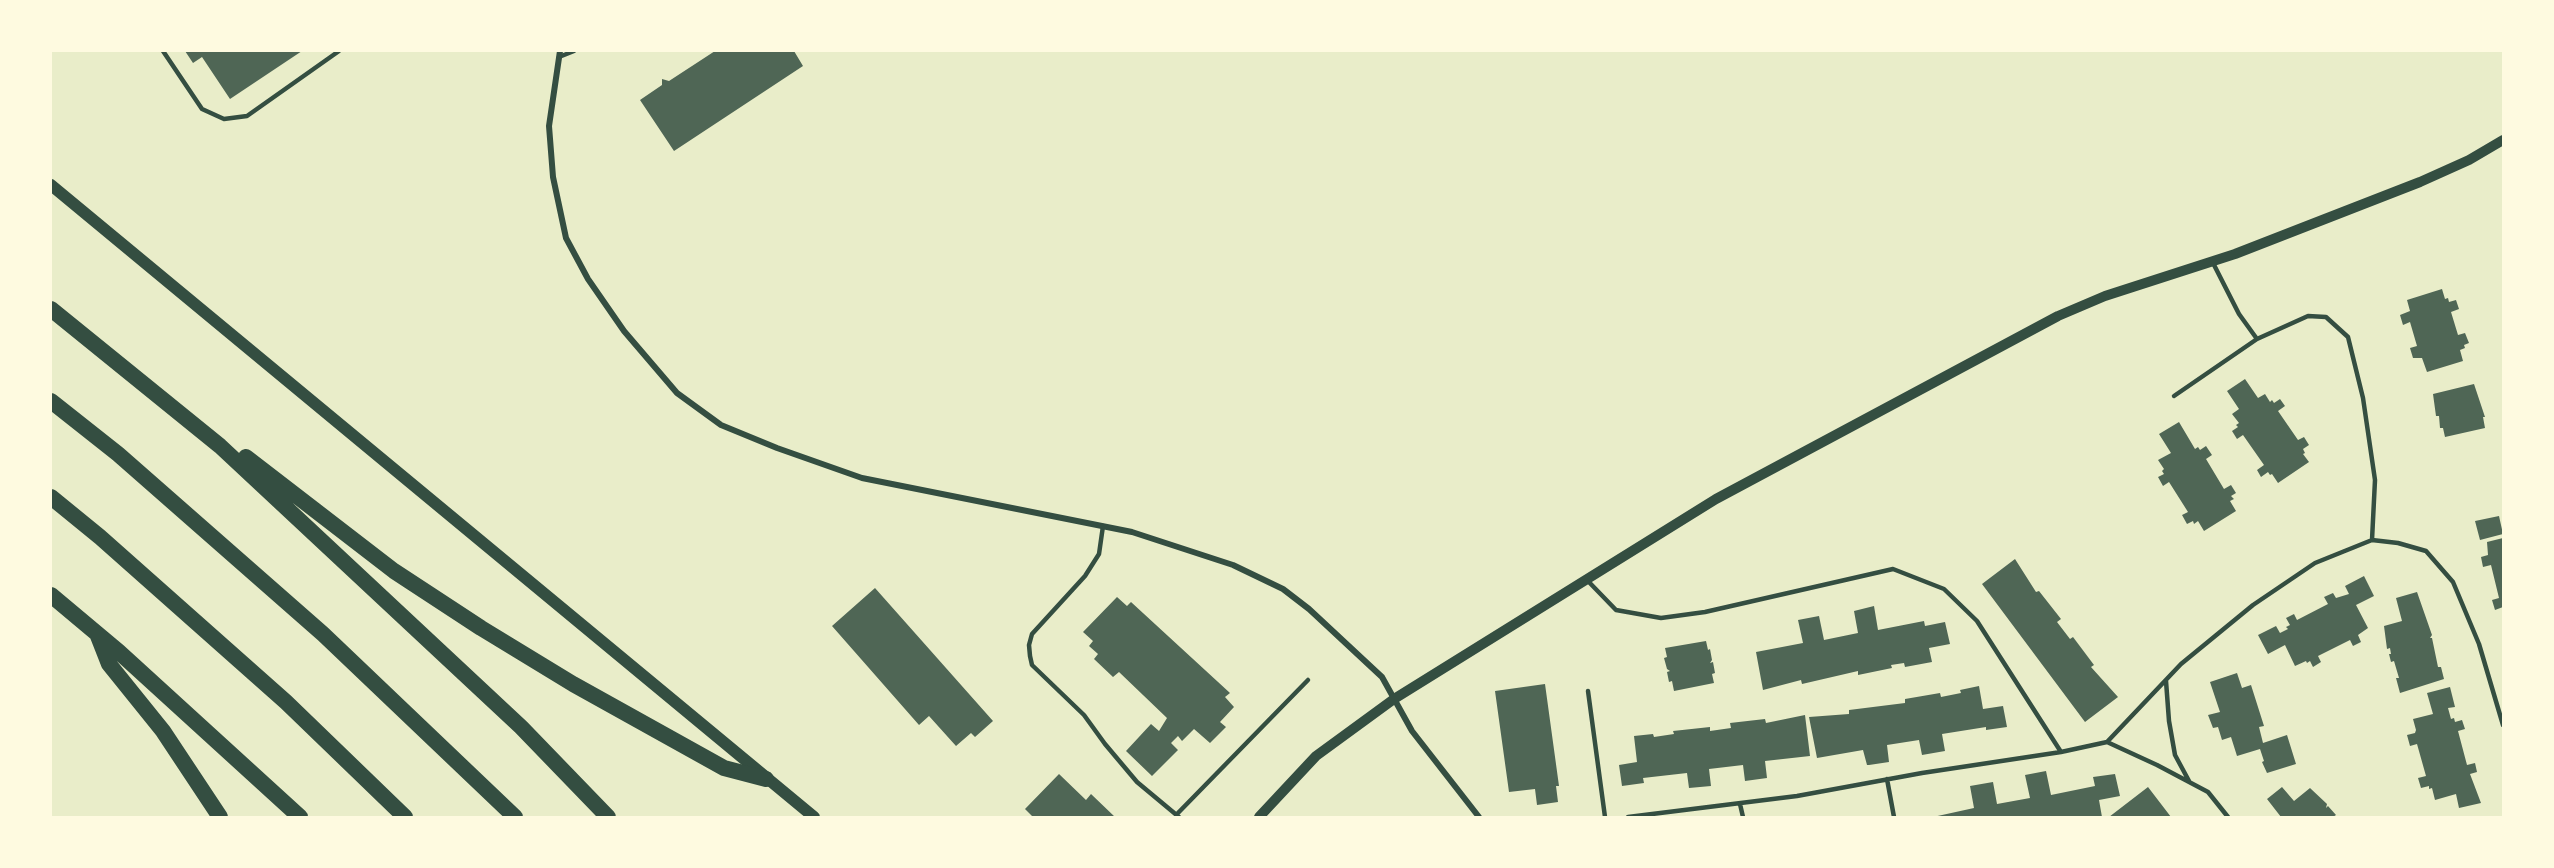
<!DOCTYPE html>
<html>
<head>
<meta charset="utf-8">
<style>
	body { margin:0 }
	#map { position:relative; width:2554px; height:868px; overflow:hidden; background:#e9edc9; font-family:"Varela Round",sans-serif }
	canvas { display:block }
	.frame { position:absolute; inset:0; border:52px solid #fefae0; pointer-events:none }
</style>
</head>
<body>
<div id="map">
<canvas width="2554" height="868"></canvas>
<div class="frame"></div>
</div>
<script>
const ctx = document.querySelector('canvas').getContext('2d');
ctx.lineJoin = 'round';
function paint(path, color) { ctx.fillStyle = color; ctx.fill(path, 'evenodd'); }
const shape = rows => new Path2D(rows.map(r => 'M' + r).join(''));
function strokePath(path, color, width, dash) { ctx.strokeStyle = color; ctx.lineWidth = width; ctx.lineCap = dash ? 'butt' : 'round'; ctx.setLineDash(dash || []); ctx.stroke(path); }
const building = shape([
	[185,51,302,51,230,99,202,57,193,63],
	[715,51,794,51,803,66,674,151,640,100,662,85,662,79,669,81],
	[2442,289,2445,299,2448,298,2449,302,2456,300,2459,309,2451,312,2458,335,2465,333,2469,343,2464,345,2465,348,2460,350,2463,361,2427,372,2422,358,2413,358,2410,348,2417,346,2410,322,2403,325,2400,315,2410,311,2407,300],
	[2245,379,2258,398,2265,394,2270,402,2272,400,2274,403,2280,399,2285,406,2278,411,2298,440,2304,437,2309,445,2303,449,2305,453,2303,454,2309,462,2278,483,2272,474,2270,475,2268,472,2261,477,2257,470,2264,465,2243,435,2237,439,2232,431,2238,427,2236,425,2239,423,2232,414,2239,409,2227,391],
	[2474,384,2485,417,2483,417,2485,428,2445,437,2443,428,2440,428,2439,416,2436,416,2433,394],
	[2179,422,2195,449,2198,447,2200,450,2206,446,2212,455,2206,459,2224,489,2231,485,2236,493,2231,496,2234,499,2230,501,2236,511,2204,531,2198,521,2194,524,2193,521,2187,524,2182,515,2188,512,2169,482,2163,486,2158,477,2164,474,2162,471,2164,469,2158,460,2171,453,2159,434],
	[2499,516,2503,534,2480,540,2475,521],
	[2503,538,2503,607,2495,610,2492,600,2499,598,2491,565,2483,567,2481,557,2488,555,2487,542],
	[2015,559,2036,592,2039,591,2061,619,2057,622,2070,639,2073,637,2094,665,2091,667,2118,697,2085,722,1982,584],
	[2364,576,2374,596,2356,605,2368,628,2358,635,2361,642,2353,646,2350,640,2318,656,2321,662,2313,667,2310,661,2307,663,2306,661,2295,666,2285,645,2268,654,2258,635,2276,626,2280,633,2288,629,2286,627,2290,625,2286,618,2294,614,2297,620,2328,604,2324,597,2333,593,2336,598,2349,594,2345,586],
	[875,588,993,721,975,737,971,733,956,746,929,716,919,725,832,626],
	[2417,592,2432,635,2430,638,2432,638,2438,667,2441,667,2444,679,2400,693,2396,678,2399,678,2394,661,2391,662,2389,654,2391,654,2390,648,2387,649,2384,626,2402,621,2396,598],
	[1117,597,1127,606,1131,602,1230,693,1225,697,1234,707,1220,722,1226,727,1210,743,1194,729,1182,741,1178,736,1171,743,1178,750,1152,776,1126,751,1151,724,1159,731,1167,718,1119,672,1113,677,1094,659,1098,654,1089,646,1093,641,1083,632],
	[1874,606,1878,630,1924,621,1925,626,1945,622,1950,644,1929,648,1932,662,1905,667,1904,663,1891,665,1892,668,1858,675,1858,671,1802,684,1801,680,1763,690,1756,652,1803,643,1798,620,1819,616,1824,640,1858,633,1854,611],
	[1706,641,1708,650,1710,649,1712,660,1710,663,1713,662,1715,673,1712,674,1714,683,1674,691,1672,681,1669,682,1667,672,1670,671,1667,669,1664,658,1667,657,1665,648],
	[2237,673,2242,688,2251,685,2264,726,2259,727,2263,743,2287,735,2296,764,2267,773,2262,762,2264,761,2260,749,2237,756,2231,737,2222,740,2218,727,2213,728,2208,715,2220,712,2210,682],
	[1545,684,1559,786,1556,786,1558,802,1537,805,1535,789,1509,792,1495,691],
	[1979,686,1983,709,2003,706,2007,727,1986,730,1986,727,1942,734,1945,751,1922,755,1919,740,1887,745,1889,762,1869,765,1867,765,1863,750,1817,758,1809,717,1849,714,1849,710,1905,703,1905,699,1940,693,1941,697,1961,693,1960,690],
	[2450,687,2455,707,2448,708,2451,719,2454,718,2455,722,2462,720,2465,729,2458,731,2467,765,2475,763,2477,772,2470,774,2481,803,2459,808,2456,794,2435,800,2432,788,2429,789,2429,786,2421,788,2418,778,2426,776,2417,744,2410,746,2407,735,2415,733,2416,730,2413,719,2433,714,2427,693],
	[1805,715,1810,756,1765,761,1767,778,1745,781,1743,765,1709,769,1711,786,1689,788,1687,773,1643,778,1644,783,1622,786,1619,765,1637,762,1634,736,1653,734,1654,737,1674,734,1673,731,1710,727,1710,731,1731,728,1730,723,1765,719,1766,723],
	[2046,771,2051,795,2095,786,2093,777,2115,774,2120,796,2099,800,2102,817,1933,817,1974,808,1970,786,1993,782,1997,804,2030,798,2025,775],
	[1059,774,1086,800,1091,794,1115,817,1033,817,1025,809],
	[2148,787,2171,817,2109,817],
	[2282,787,2294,801,2310,788,2327,804,2326,808,2328,806,2336,815,2333,817,2281,817,2267,799]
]);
const service = shape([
	[163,51,202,109,224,119,247,116,339,51],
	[559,57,574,51],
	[2212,261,2239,314,2257,339,2308,316,2326,317,2348,337,2363,398,2375,480,2372,540,2398,543,2426,551,2453,582,2479,644,2503,725],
	[2174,396,2257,339],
	[1103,526,1099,554,1085,576,1032,634,1029,645,1030,656,1032,665,1084,715,1105,744,1137,782,1179,817],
	[1586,579,1616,610,1661,618,1705,612,1893,569,1944,589,1977,621,2061,752],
	[2166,681,2169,721,2175,755,2189,781],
	[1588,691,1605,817],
	[2107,742,2181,664,2253,605,2315,563,2372,540],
	[1887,779,1894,817],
	[1740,804,1743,817],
	[1177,814,1308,680],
	[1628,817,1797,796,1922,773,2061,752,2107,742,2157,765,2208,792,2228,817]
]);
const minor = shape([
	[560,51,549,126,553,177,566,238,588,279,624,331,677,393,721,425,777,448,862,478,1132,532,1233,565,1283,589,1309,609,1382,677,1412,731,1479,817]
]);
const tertiary = shape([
	[1259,817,1316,756,1394,699,1716,499,2058,316,2105,296,2235,254,2420,182,2469,160,2503,140]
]);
const secondary = shape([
	[51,185,814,817]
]);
const motorway = shape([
	[51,309,220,446,521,727,608,817],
	[51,401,118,454,323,634,515,817],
	[246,457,394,571,481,628,573,684,724,768,766,779],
	[51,497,100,537,286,702,405,817],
	[51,595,119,652,300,817],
	[98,636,109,664,163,731,220,817]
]);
paint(building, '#4f6655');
strokePath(service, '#344e41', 4.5);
strokePath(minor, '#344e41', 6);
strokePath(tertiary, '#344e41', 10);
strokePath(secondary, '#344e41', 12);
strokePath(motorway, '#344e41', 16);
</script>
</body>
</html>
